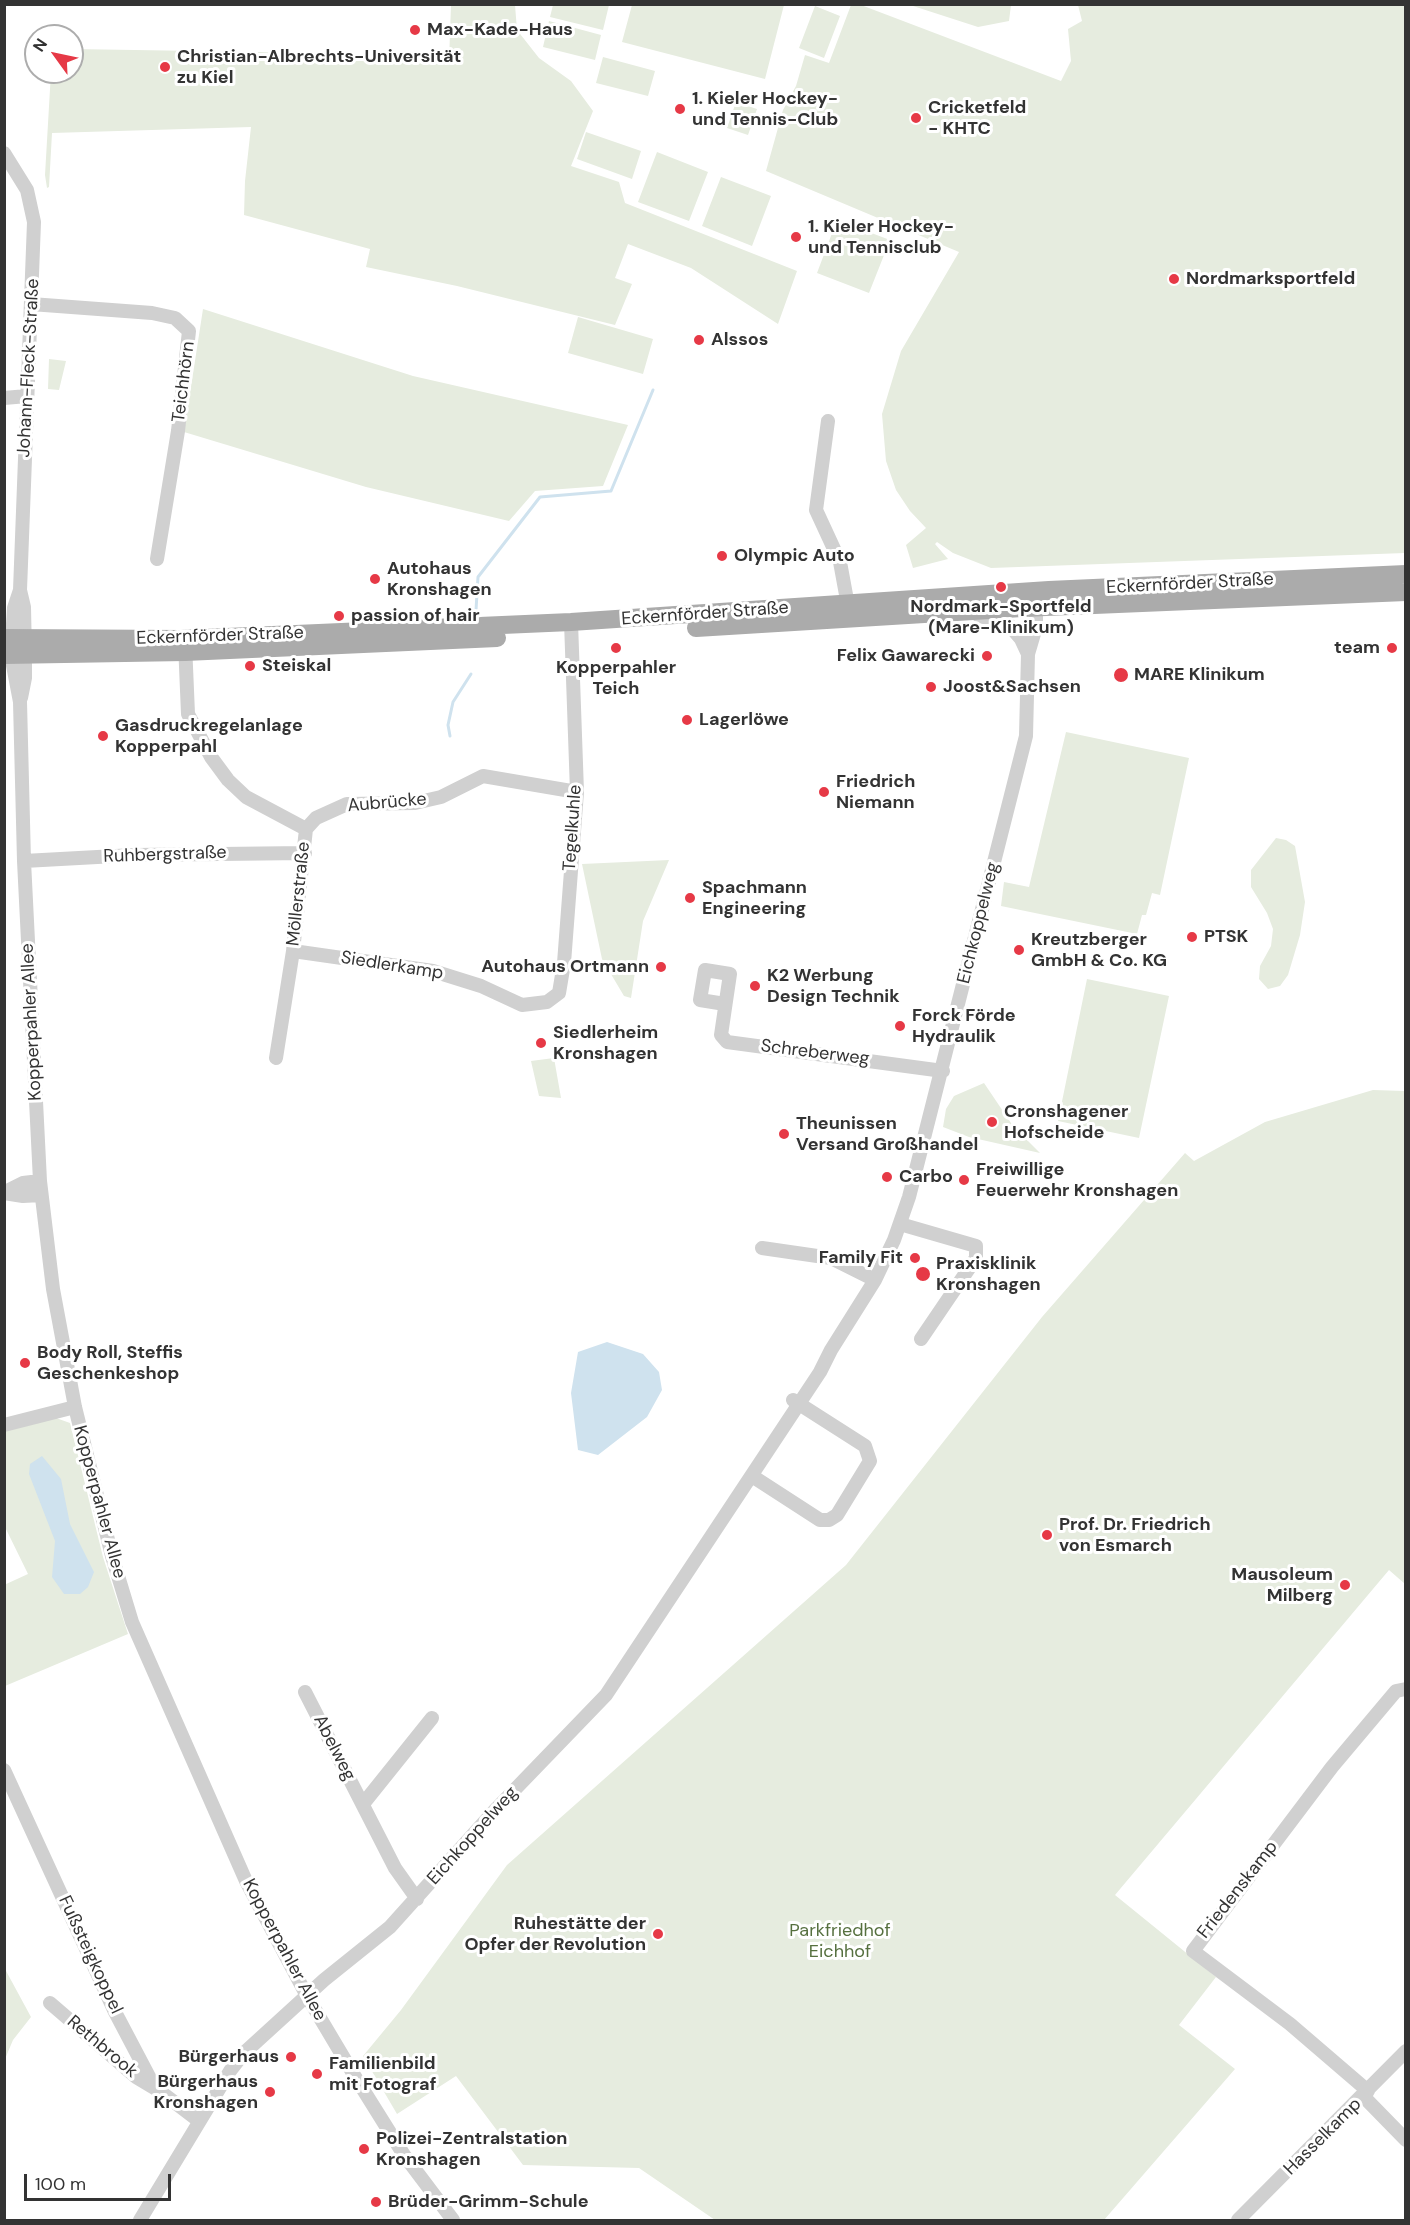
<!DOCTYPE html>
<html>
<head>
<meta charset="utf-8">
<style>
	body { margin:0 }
	#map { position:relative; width:1410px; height:2225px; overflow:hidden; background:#fff; font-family:"DM Sans",sans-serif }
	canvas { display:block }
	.frame { position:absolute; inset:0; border:6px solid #333; pointer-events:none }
	.north { position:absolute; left:24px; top:24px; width:60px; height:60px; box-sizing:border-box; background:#fff; border:2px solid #adadad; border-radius:50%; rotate:303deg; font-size:16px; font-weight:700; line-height:24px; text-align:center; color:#333 }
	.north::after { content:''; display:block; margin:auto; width:21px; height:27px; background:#e63946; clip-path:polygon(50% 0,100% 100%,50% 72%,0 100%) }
	.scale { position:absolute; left:24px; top:2174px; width:147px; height:27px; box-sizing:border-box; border:3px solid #333; border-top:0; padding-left:8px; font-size:18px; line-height:21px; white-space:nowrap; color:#333; -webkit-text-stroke:4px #fff; paint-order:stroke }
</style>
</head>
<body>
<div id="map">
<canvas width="1410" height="2225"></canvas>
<div class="frame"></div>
<div class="north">N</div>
<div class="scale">100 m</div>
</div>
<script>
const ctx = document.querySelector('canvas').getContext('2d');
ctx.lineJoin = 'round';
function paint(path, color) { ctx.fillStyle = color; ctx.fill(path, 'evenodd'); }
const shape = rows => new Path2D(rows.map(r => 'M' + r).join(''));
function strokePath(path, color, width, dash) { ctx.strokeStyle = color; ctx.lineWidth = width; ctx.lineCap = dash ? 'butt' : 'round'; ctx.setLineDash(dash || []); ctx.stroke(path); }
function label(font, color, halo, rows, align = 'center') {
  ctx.font = font + ' "DM Sans",sans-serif'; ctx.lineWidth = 6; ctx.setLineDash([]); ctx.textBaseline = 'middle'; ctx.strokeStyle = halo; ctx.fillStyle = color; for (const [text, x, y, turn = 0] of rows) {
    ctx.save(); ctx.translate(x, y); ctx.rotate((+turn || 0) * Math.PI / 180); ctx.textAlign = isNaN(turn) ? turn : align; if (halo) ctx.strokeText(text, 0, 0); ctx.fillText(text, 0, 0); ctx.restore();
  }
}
const green = shape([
	[451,5,515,5,517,30,539,58,571,81,593,111,571,166,619,182,625,203,797,271,778,324,691,268,628,244,615,278,632,284,615,325,457,286,366,267,370,249,244,215,245,181,251,127,52,133,49,187,47,188,45,175,51,72,72,72,72,49,260,52,449,61],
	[553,5,553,4,609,5,603,30,550,17],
	[632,5,784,5,765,79,622,42],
	[851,5,861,5,1061,81,1071,61,1068,29,1082,21,1078,5,1405,5,1405,553,991,568,953,553,937,542,935,544,948,559,913,568,906,545,926,528,910,511,896,490,886,461,882,414,901,351,959,252,766,171,783,110,796,86,805,55,829,63],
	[910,5,1011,5,1009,21,978,27],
	[815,6,840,16,824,58,799,48],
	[549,21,601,35,595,60,543,47],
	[603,57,655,71,648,96,596,83],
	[736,102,757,109,748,135,727,128],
	[586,132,641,151,632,179,577,159],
	[657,152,708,172,689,221,638,202],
	[721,177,771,196,752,246,702,226],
	[837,220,890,240,869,293,817,273],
	[203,309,413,376,628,425,603,486,535,491,509,521,366,487,184,432],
	[578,317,653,339,643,374,568,353],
	[49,359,66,361,59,390,48,389],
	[1066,732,1189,758,1160,895,1152,893,1146,915,1142,915,1137,934,1001,906,1004,882,1029,887],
	[1276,838,1286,840,1295,846,1305,902,1300,935,1288,975,1280,986,1268,989,1259,979,1260,966,1271,946,1273,929,1267,913,1251,887,1251,870],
	[669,860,643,921,631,998,624,996,602,959,582,864],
	[1087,979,1169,996,1139,1138,1058,1121],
	[554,1058,561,1098,539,1096,531,1061],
	[984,1083,1013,1126,1040,1153,969,1137,943,1127,946,1109,954,1096],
	[1373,1090,1405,1091,1405,1584,1389,1570,1115,1895,1216,1977,1179,2025,1235,2069,1104,2220,715,2220,639,2168,523,2165,456,2076,397,2114,363,2056,401,2010,507,1865,846,1565,1042,1317,1185,1153,1194,1161,1265,1122],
	[56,1418,70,1423,103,1557,128,1634,5,1686,4,1585,28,1574,5,1527,5,1428],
	[5,1969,31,2017,13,2040,5,2059]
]);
const water = shape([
	[607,1342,643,1354,659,1372,662,1390,647,1417,598,1455,578,1450,571,1393,578,1352],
	[42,1456,61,1479,70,1524,94,1572,88,1587,80,1594,64,1594,52,1577,55,1541,29,1474,30,1464]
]);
const stream = shape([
	[476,610,478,577,540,497,611,491,653,390],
	[450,736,448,725,453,702,471,674]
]);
const minor = shape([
	[4,153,27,190,34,222,20,590,14,608,11,655,20,702,24,861,40,1181,53,1289,75,1407,112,1556,132,1622,246,1881,307,1996,354,2075,404,2155,453,2220],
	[31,304,152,313,175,318,189,331,178,431,157,559],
	[4,398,27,396],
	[828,421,816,510,840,562,849,611],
	[20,590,24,607,25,654,25,678,21,698],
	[979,616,1000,620,1009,625,1021,639,1028,654],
	[185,643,188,714,211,757,228,780,246,797,306,829,293,951,276,1058],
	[306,829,316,818,347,804,415,803,441,797,483,776,577,792],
	[24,861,134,855,305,853],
	[293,951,433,971,481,986,522,1005,547,1002,559,993,564,963,577,792,571,622],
	[725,1004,700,1000,705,970,730,974,721,1035,727,1042,943,1071],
	[5,1192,23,1183,40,1181],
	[4,1193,23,1196,41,1195],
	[900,1224,976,1246,976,1258,921,1339],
	[762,1248,831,1258,875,1280],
	[4,1425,75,1407],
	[752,1476,820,1520,829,1520,837,1515,870,1461,865,1446,793,1400],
	[305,1692,395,1868,417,1899],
	[4,1770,115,2012,155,2088],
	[363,1804,432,1718],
	[50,2003,136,2077,161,2092,199,2121],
	[1368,2091,1290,2024,1193,1951,1332,1767,1396,1691,1406,1689],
	[1363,2096,1406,2140],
	[140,2220,230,2071,244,2053,324,1980,390,1927,497,1808,606,1695,820,1372,831,1350,875,1280,894,1240,909,1197,1026,736,1028,654,1036,627,1036,599],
	[1238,2220,1406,2051]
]);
const major = shape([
	[696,628,1022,608,1406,592],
	[4,638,181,639,571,622,1049,590,1406,574],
	[4,655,185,652,497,638]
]);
const markers = [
	[415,30,6,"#e63946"],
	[165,67,6,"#e63946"],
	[680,109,6,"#e63946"],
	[916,118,6,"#e63946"],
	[796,237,6,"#e63946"],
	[1174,279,6,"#e63946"],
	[699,340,6,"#e63946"],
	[722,556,6,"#e63946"],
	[375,579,6,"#e63946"],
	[1001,587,6,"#e63946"],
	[339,616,6,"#e63946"],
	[616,648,6,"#e63946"],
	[1392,648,6,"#e63946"],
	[987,656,6,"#e63946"],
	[250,666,6,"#e63946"],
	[1121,675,8,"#e63946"],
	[931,687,6,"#e63946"],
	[687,720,6,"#e63946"],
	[103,736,6,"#e63946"],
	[824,792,6,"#e63946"],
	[690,898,6,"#e63946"],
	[1192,937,6,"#e63946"],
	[1019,950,6,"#e63946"],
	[661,967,6,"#e63946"],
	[755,986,6,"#e63946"],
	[900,1026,6,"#e63946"],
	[541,1043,6,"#e63946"],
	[992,1122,6,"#e63946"],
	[784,1134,6,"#e63946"],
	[887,1177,6,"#e63946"],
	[964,1180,6,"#e63946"],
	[915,1258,6,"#e63946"],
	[923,1274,8,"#e63946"],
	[25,1363,6,"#e63946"],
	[1047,1535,6,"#e63946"],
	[1345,1585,6,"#e63946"],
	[658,1934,6,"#e63946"],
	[291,2057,6,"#e63946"],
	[317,2074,6,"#e63946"],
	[270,2092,6,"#e63946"],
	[364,2149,6,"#e63946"],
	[376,2202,6,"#e63946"]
];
const poiNames = [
	["Max-Kade-Haus",427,30],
	["Christian-Albrechts-Universität",177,57],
	["zu Kiel",177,78],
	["1. Kieler Hockey-",692,99],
	["und Tennis-Club",692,120],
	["Cricketfeld",928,108],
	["- KHTC",928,129],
	["1. Kieler Hockey-",808,227],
	["und Tennisclub",808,248],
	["Nordmarksportfeld",1186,279],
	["Alssos",711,340],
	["Olympic Auto",734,556],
	["Autohaus",387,569],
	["Kronshagen",387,590],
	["Nordmark-Sportfeld",1001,607,"center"],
	["(Mare-Klinikum)",1001,628,"center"],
	["passion of hair",351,616],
	["team",1380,648,"right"],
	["Felix Gawarecki",975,656,"right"],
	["Steiskal",262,666],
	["Kopperpahler",616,668,"center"],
	["Teich",616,689,"center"],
	["MARE Klinikum",1134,675],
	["Joost&Sachsen",943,687],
	["Lagerlöwe",699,720],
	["Gasdruckregelanlage",115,726],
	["Kopperpahl",115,747],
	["Friedrich",836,782],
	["Niemann",836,803],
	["Spachmann",702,888],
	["Engineering",702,909],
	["PTSK",1204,937],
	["Kreutzberger",1031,940],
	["GmbH & Co. KG",1031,961],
	["Autohaus Ortmann",649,967,"right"],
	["K2 Werbung",767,976],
	["Design Technik",767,997],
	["Forck Förde",912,1016],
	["Hydraulik",912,1037],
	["Siedlerheim",553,1033],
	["Kronshagen",553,1054],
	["Cronshagener",1004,1112],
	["Hofscheide",1004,1133],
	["Theunissen",796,1124],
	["Versand Großhandel",796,1145],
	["Freiwillige",976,1170],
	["Feuerwehr Kronshagen",976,1191],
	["Carbo",899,1177],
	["Family Fit",903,1258,"right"],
	["Praxisklinik",936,1264],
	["Kronshagen",936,1285],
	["Body Roll, Steffis",37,1353],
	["Geschenkeshop",37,1374],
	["Prof. Dr. Friedrich",1059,1525],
	["von Esmarch",1059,1546],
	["Mausoleum",1333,1575,"right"],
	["Milberg",1333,1596,"right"],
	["Ruhestätte der",646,1924,"right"],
	["Opfer der Revolution",646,1945,"right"],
	["Bürgerhaus",279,2057,"right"],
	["Familienbild",329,2064],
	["mit Fotograf",329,2085],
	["Bürgerhaus",258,2082,"right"],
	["Kronshagen",258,2103,"right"],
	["Polizei-Zentralstation",376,2139],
	["Kronshagen",376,2160],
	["Brüder-Grimm-Schule",388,2202]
];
const streetNames = [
	["Johann-Fleck-Straße",29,368,-87],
	["Teichhörn",184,382,-83],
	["Eckernförder Straße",1190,584,-3],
	["Eckernförder Straße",705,614,-4],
	["Eckernförder Straße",220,636,-2],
	["Aubrücke",387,803,-5],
	["Tegelkuhle",573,828,-86],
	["Ruhbergstraße",165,855,-2],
	["Möllerstraße",299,894,-84],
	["Eichkoppelweg",979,923,-76],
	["Siedlerkamp",392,966,9],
	["Kopperpahler Allee",32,1022,-93],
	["Schreberweg",815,1053,7],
	["Kopperpahler Allee",99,1502,75],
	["Abelweg",334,1748,63],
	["Eichkoppelweg",473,1836,-48],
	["Friedenskamp",1238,1890,-52],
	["Kopperpahler Allee",284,1950,62],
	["Fußsteigkoppel",90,1955,65],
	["Rethbrook",102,2047,40],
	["Hasselkamp",1323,2137,-45]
];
const parkNames = [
	["Parkfriedhof",840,1931],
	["Eichhof",840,1952]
];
paint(green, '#e6ecdf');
paint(water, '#cfe2ee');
strokePath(stream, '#cfe2ee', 3);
strokePath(minor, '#d0d0d0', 14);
strokePath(major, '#ababab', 18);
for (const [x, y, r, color] of markers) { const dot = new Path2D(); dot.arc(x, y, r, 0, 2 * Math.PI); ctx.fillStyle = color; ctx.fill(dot); strokePath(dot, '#fff', 2); }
label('bold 18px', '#333', '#fff', poiNames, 'left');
label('18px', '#333', '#fff', streetNames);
label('18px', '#56703f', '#fff', parkNames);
</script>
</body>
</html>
